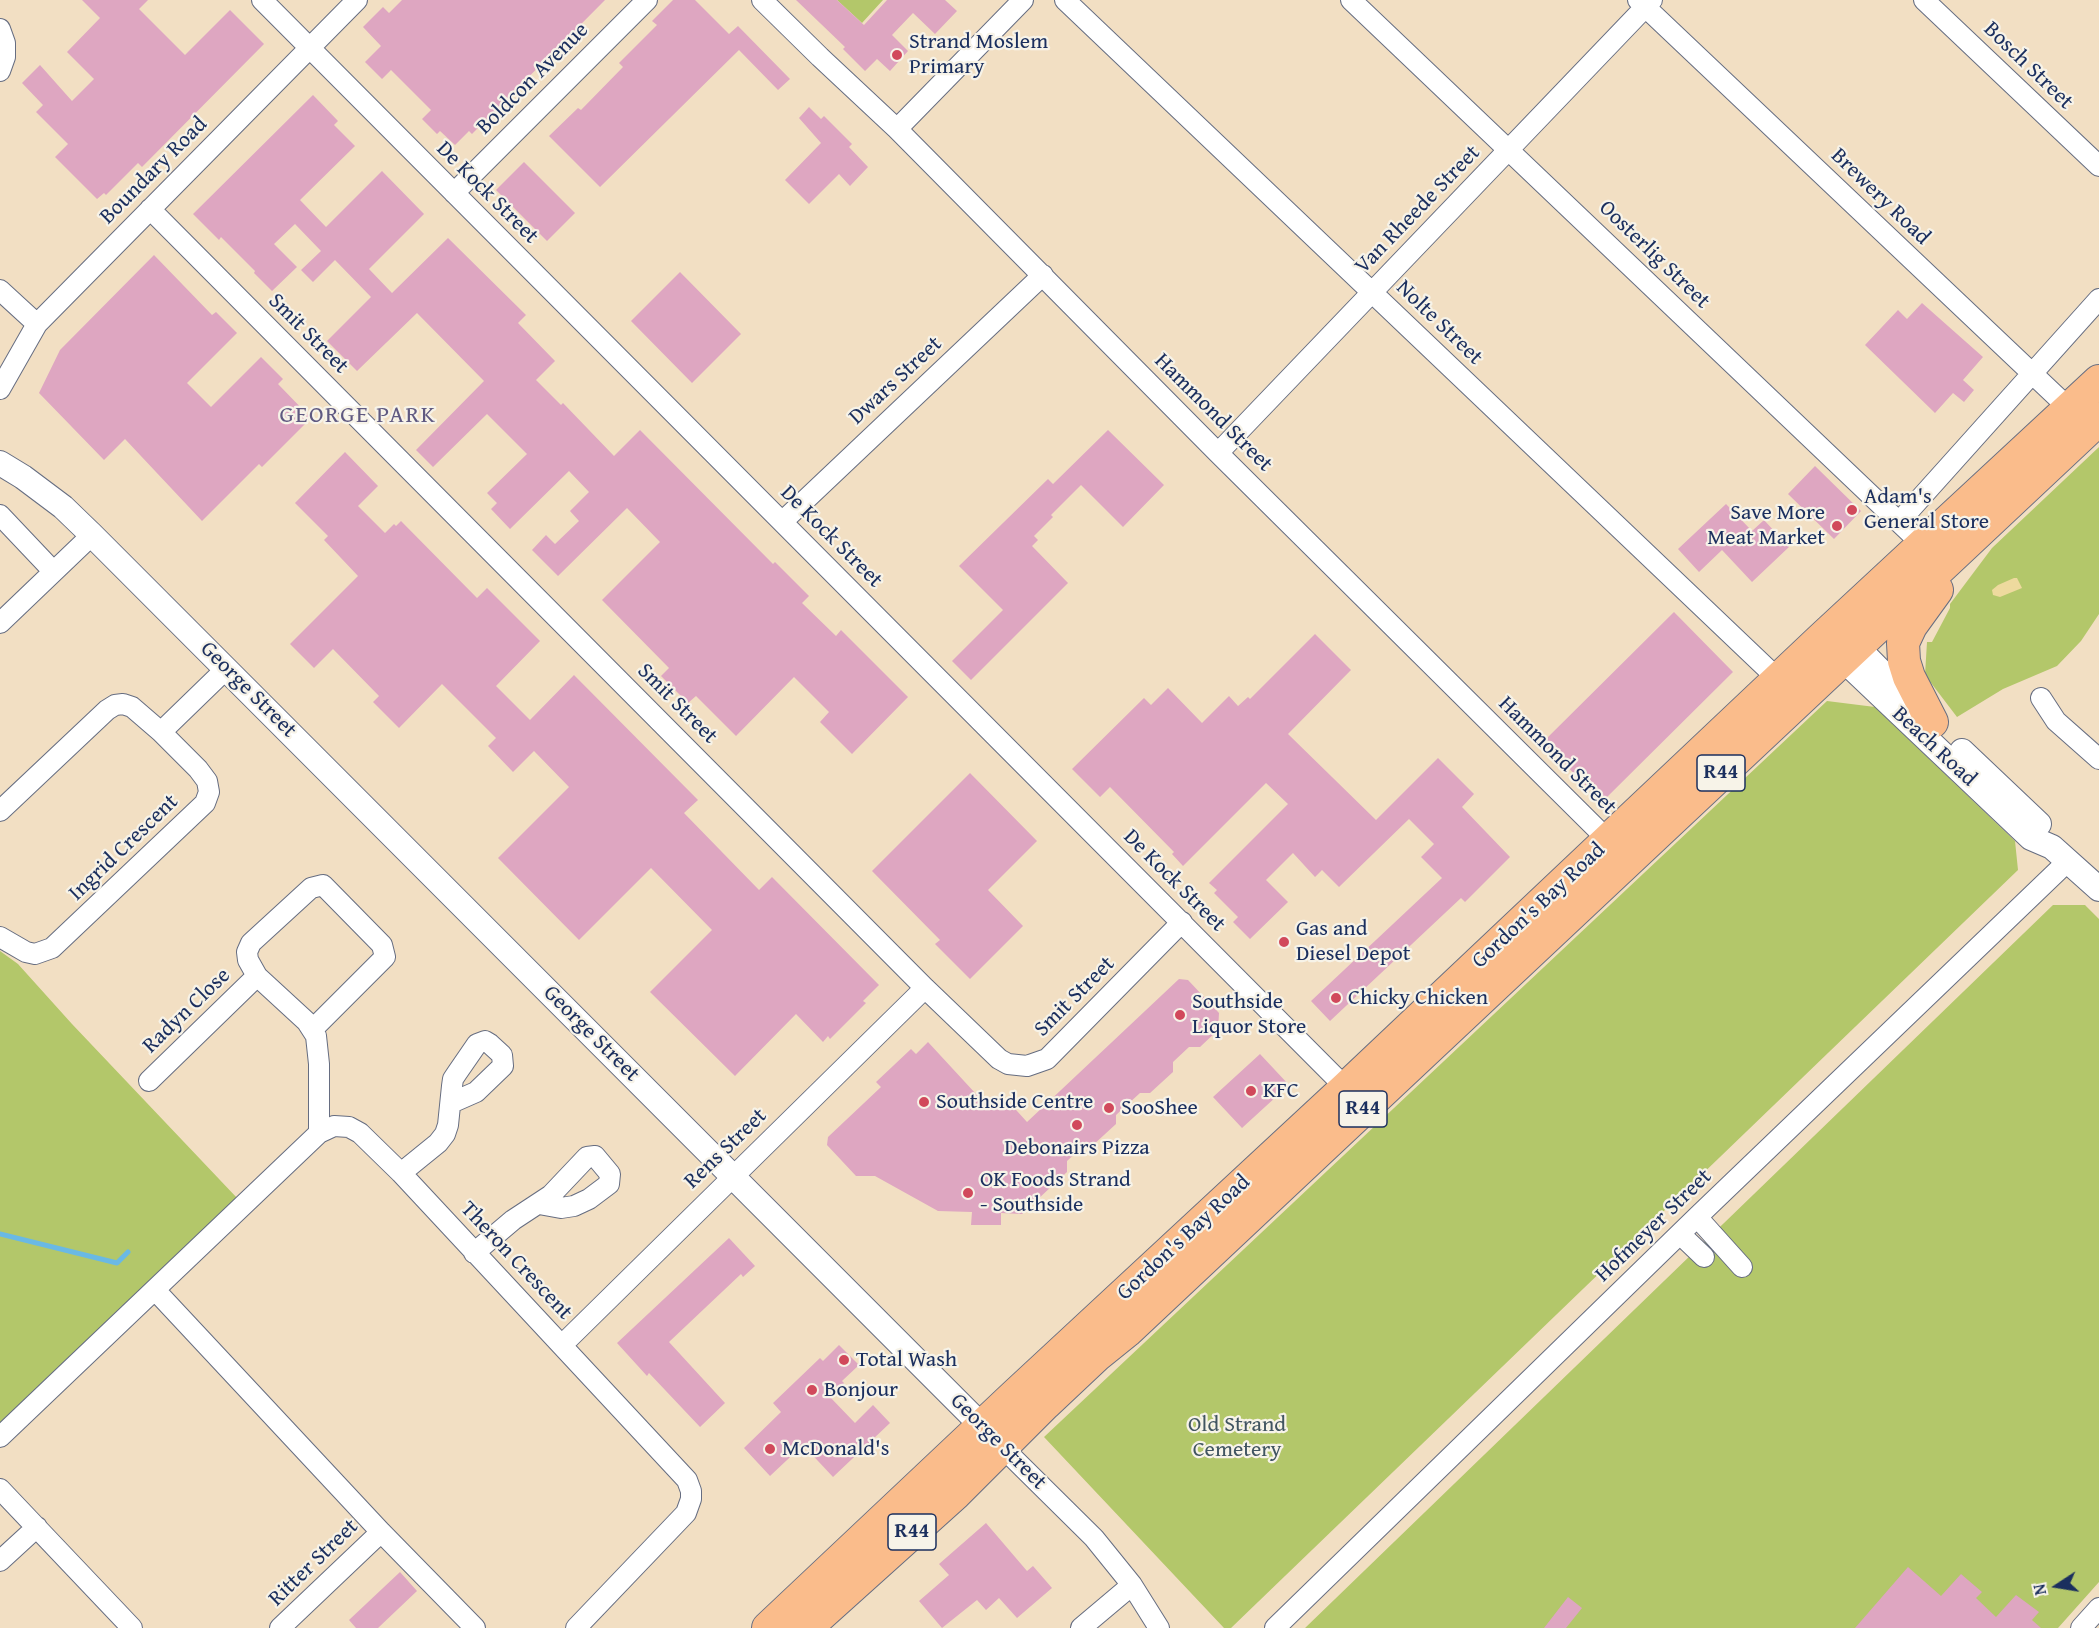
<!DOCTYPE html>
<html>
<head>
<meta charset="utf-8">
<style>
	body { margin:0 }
	#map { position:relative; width:2099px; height:1628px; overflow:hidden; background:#f2dfc3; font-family:"Gentium Book Plus",serif }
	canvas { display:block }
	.north { position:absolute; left:2027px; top:1556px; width:60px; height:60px; -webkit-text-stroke:4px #f7f3e8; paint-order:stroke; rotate:258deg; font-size:16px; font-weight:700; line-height:24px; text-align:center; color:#1b2f5e }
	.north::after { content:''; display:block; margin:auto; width:21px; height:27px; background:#1b2f5e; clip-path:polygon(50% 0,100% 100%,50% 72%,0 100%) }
</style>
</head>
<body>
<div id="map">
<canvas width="2099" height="1628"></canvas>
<div class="north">N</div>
</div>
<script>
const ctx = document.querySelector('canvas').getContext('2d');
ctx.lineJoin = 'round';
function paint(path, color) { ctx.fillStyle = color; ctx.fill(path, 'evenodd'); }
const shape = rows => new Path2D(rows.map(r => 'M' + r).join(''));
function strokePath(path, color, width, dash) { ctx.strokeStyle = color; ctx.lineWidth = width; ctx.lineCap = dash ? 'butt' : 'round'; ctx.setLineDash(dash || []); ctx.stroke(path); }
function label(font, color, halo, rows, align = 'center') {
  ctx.font = font + ' "Gentium Book Plus",serif'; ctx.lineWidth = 4.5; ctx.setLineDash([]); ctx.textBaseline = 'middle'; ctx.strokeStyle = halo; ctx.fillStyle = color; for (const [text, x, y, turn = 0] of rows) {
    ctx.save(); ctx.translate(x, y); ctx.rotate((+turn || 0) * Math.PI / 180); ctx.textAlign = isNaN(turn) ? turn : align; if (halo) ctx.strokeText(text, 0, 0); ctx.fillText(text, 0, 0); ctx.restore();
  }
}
const green = shape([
	[837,0,883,0,862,23],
	[2099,447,2099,614,2081,641,2057,666,2003,689,1957,717,1925,675,1927,642,1932,642,1950,608,1950,604,1992,548],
	[1827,701,1875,707,2015,841,2018,870,1231,1628,1224,1628,1044,1437],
	[2053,905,2085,905,2099,919,2099,1582,2058,1628,1305,1628],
	[0,951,18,964,72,1024,238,1199,0,1426]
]);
const sand = shape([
	[2014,578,2017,578,2022,588,2000,597,1993,595,1992,590,1998,585]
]);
const stream = shape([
	[0,1234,117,1263,128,1252]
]);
const building = shape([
	[82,0,148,0,139,9,185,55,230,10,264,44,142,167,138,163,106,195,104,193,97,199,55,157,68,144,36,112,43,105,22,83,40,65,72,101,94,79,67,52,100,18],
	[402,0,605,0,472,134,469,131,455,145,440,131,437,134,422,119,431,110,391,70,382,79,365,62,381,46,363,27,383,7,389,13],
	[673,0,695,0,729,34,738,26,790,79,778,90,739,50,600,187,549,136,578,108,581,110,623,67,619,63,657,25,652,21],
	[796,0,837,0,864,25,887,0,945,0,957,11,935,34,913,13,892,35,908,51,890,71,877,59,865,71,843,49,845,47],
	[313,95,338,121,334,125,355,146,300,200,326,227,382,171,424,214,369,269,392,293,448,238,526,315,518,323,555,361,536,380,561,405,563,403,614,456,640,430,773,564,775,562,809,596,802,603,836,636,841,630,908,697,852,754,820,722,829,712,794,677,736,736,696,696,688,703,661,676,669,668,602,600,660,542,627,508,558,576,532,550,546,535,555,544,579,521,570,511,589,492,569,471,510,529,491,509,497,503,487,493,527,454,487,414,433,467,416,450,484,381,417,313,357,371,327,341,371,297,335,260,313,282,301,270,321,251,295,224,274,244,297,267,272,291,254,273,255,271,221,237,219,240,193,214],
	[809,107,821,119,824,116,852,144,849,147,868,167,850,186,839,174,809,204,785,180,821,143,799,118],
	[524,162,575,213,547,241,496,190],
	[154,255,212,315,216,312,237,333,187,383,211,407,261,357,283,379,278,384,311,418,262,467,259,464,202,521,125,439,104,460,39,393,60,350],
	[680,272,741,334,692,383,631,321],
	[1922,303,1983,357,1963,380,1974,390,1964,402,1953,393,1935,413,1865,345,1898,310,1907,319],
	[1108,430,1164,485,1123,527,1081,485,1051,515,1053,517,1034,536,1038,540,1032,546,1068,583,971,680,952,661,1003,610,959,566,1048,479,1053,484],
	[345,452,378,486,358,506,385,533,394,524,396,526,401,521,477,598,487,588,540,641,496,686,530,720,574,675,698,800,684,813,759,890,772,877,879,985,863,1001,866,1003,830,1039,828,1036,823,1042,796,1014,735,1076,650,992,712,930,651,868,579,940,498,858,569,787,534,751,513,772,488,746,496,738,442,684,399,728,373,702,379,696,333,649,314,668,290,644,358,576,324,540,328,536,295,503],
	[1815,466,1861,511,1834,539,1788,494],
	[1726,504,1752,531,1764,520,1789,547,1752,582,1722,550,1699,572,1678,549],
	[1674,612,1733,672,1602,802,1543,742],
	[1315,634,1351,670,1288,734,1376,820,1438,758,1474,794,1462,807,1510,857,1465,902,1461,898,1330,1021,1311,1001,1442,878,1421,857,1434,844,1409,819,1339,887,1322,870,1315,877,1293,853,1266,880,1288,902,1250,939,1233,922,1238,917,1214,893,1217,890,1209,883,1288,804,1266,783,1183,866,1172,854,1174,852,1110,787,1100,797,1072,769,1144,698,1151,705,1168,688,1202,723,1229,696,1238,706,1248,697,1250,699],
	[970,773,1037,841,988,890,1023,926,970,979,935,944,940,940,872,871],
	[1179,979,1188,980,1219,1013,1218,1030,1200,1047,1189,1047,1173,1062,1173,1072,1150,1093,1140,1093,1116,1115,1116,1124,1092,1146,1083,1146,1067,1161,1067,1172,1022,1214,1001,1213,1001,1225,971,1225,972,1212,938,1211,875,1176,856,1176,827,1145,828,1137,881,1087,876,1082,911,1049,916,1054,928,1042,988,1107,996,1100,1007,1100,1027,1122],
	[1260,1054,1289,1085,1242,1128,1213,1097],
	[729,1238,755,1266,743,1277,741,1274,669,1342,725,1403,700,1427,649,1373,647,1376,617,1343],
	[839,1345,859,1365,842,1381,844,1383,830,1397,855,1423,873,1405,890,1423,833,1477,803,1445,770,1476,744,1448,781,1412,773,1403,820,1358,823,1361],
	[986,1523,1027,1571,1033,1566,1052,1588,1017,1618,999,1598,986,1610,977,1600,942,1628,919,1601,949,1575,939,1564],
	[1908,1567,1941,1596,1961,1574,1982,1592,1976,1598,1996,1617,2016,1595,2039,1612,2032,1620,2041,1628,1855,1628],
	[400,1572,417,1591,378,1628,356,1628,349,1620],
	[1568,1597,1582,1608,1566,1628,1544,1628]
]);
const minor = shape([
	[262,0,1353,1095],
	[762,0,820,57,897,129,1218,453,1616,848],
	[1065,0,1779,680],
	[1351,0,1923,545],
	[1638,0,2076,415],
	[1924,0,2099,166],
	[0,29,5,43,5,57,0,71],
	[897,129,1023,0],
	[454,193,647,0],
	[150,209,925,988,999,1059,1008,1064,1027,1066,1047,1059,1182,922],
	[0,290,37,324],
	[0,389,37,324,357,0],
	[1218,453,1652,0],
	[0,515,53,571],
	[782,522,1043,275],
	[1899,522,2099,299],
	[0,623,92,535],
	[2041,698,2056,721,2099,759],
	[0,811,107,710,115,705,123,704,132,707,161,732,226,669],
	[0,937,26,952,35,954,52,948,205,803,209,792,207,781,198,769,161,732],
	[313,1029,385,957,382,945,323,885,311,888,251,943,247,952,248,960,257,976,307,1022,316,1036,319,1064,319,1133],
	[149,1081,257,976],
	[401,1173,438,1143,445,1134,448,1125,452,1086,453,1079,457,1073,477,1044,485,1041,490,1044,502,1055,503,1066,476,1092,451,1103],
	[1697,1217,1742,1267],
	[1680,1234,1704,1257],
	[474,1253,513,1220,551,1195,587,1157,595,1156,610,1174,609,1184,589,1199,574,1206,561,1208,539,1204],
	[155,1290,381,1532,475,1628],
	[562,1345,925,988],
	[0,1437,319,1133,334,1126,349,1127,360,1133,401,1173,687,1480,691,1491,691,1499,686,1513,576,1628],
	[1002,1447,1094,1538,1132,1585,1159,1628],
	[0,1489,132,1628],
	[0,1561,37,1527],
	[280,1628,381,1532],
	[1081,1628,1132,1585],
	[1275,1628,1697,1217,2068,861],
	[2081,1628,2099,1608]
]);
const tertiary = shape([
	[0,463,23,477,63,507,92,535,993,1437],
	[1845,635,1919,710],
	[1832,649,2031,838,2052,847,2099,889],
	[1962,751,2039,824]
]);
const primary = shape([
	[1932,722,1909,677,1904,661,1903,643,1911,626,1937,590],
	[768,1628,1014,1396,1346,1088,1821,639,2099,381],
	[806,1628,956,1493,1045,1404,1096,1356,1127,1331,2099,419]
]);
const markers = [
	[897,55,6,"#d1495b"],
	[1852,510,6,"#d1495b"],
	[1837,526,6,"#d1495b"],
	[1284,942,6,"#d1495b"],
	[1336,998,6,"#d1495b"],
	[1180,1015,6,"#d1495b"],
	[1251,1091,6,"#d1495b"],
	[924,1102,6,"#d1495b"],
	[1109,1108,6,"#d1495b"],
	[1077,1125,6,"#d1495b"],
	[968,1193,6,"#d1495b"],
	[844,1360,6,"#d1495b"],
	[812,1390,6,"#d1495b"],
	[770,1449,6,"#d1495b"]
];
const shields = [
	[1721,773,48],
	[1363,1109,48],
	[912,1532,48]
];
const shieldNames = [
	["R44",1721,773],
	["R44",1363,1109],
	["R44",912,1532]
];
const poiNames = [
	["Strand Moslem",909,42],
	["Primary",909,67],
	["Adam's",1864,497],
	["General Store",1864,522],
	["Save More",1825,513,"right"],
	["Meat Market",1825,538,"right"],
	["Gas and",1296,929],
	["Diesel Depot",1296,954],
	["Chicky Chicken",1348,998],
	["Southside",1192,1002],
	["Liquor Store",1192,1027],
	["KFC",1263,1091],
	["Southside Centre",936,1102],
	["SooShee",1121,1108],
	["Debonairs Pizza",1077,1148,"center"],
	["OK Foods Strand",980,1180],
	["- Southside",980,1205],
	["Total Wash",856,1360],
	["Bonjour",824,1390],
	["McDonald's",782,1449]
];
const streetNames = [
	["Bosch Street",2028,66,44],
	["Boldcon Avenue",533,79,-45],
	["Boundary Road",154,171,-45],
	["De Kock Street",487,193,45],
	["Brewery Road",1880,197,44],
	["Van Rheede Street",1418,210,-46],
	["Oosterlig Street",1654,255,44],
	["Nolte Street",1439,323,44],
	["Smit Street",308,334,45],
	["Dwars Street",896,381,-43],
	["Hammond Street",1213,413,45],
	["De Kock Street",831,537,45],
	["George Street",248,690,45],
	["Smit Street",677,704,45],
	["Beach Road",1934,747,43],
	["Hammond Street",1557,756,45],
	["Ingrid Crescent",124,848,-44],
	["De Kock Street",1174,881,45],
	["Gordon's Bay Road",1539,906,-43],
	["Smit Street",1075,997,-45],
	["Radyn Close",187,1011,-44],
	["George Street",591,1034,45],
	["Rens Street",726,1149,-44],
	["Hofmeyer Street",1654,1226,-44],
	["Gordon's Bay Road",1184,1238,-43],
	["Theron Crescent",516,1261,47],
	["George Street",998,1442,45],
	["Ritter Street",314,1563,-44]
];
const parkNames = [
	["Old Strand",1237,1425],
	["Cemetery",1237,1450]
];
const neighbourhoodNames = [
	["GEORGE PARK",358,416]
];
paint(green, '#b3c76a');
paint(sand, '#eeda9e');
strokePath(stream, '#6ab9e4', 5);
paint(building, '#dea6c1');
strokePath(minor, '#666d81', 22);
strokePath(tertiary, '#666d81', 26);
strokePath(primary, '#666d81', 34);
strokePath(minor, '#fff', 20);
strokePath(tertiary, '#fff', 24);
strokePath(primary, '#fabc8b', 32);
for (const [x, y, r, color] of markers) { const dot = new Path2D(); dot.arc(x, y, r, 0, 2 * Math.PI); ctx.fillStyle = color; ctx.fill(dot); strokePath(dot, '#f7f3e8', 2); }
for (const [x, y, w] of shields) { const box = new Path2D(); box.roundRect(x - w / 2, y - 18, w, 36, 4.5); ctx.fillStyle = '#f7f3e8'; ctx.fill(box); strokePath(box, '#1b2f5e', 1.5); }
label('bold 21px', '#1b2f5e', null, shieldNames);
label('22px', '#1b2f5e', '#f7f3e8', poiNames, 'left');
label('22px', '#1b2f5e', '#f7f3e8', streetNames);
label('22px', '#415561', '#f7f3e8', parkNames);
ctx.letterSpacing = '1.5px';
label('24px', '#5f5981', '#f7f3e8', neighbourhoodNames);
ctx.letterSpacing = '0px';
</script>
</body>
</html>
